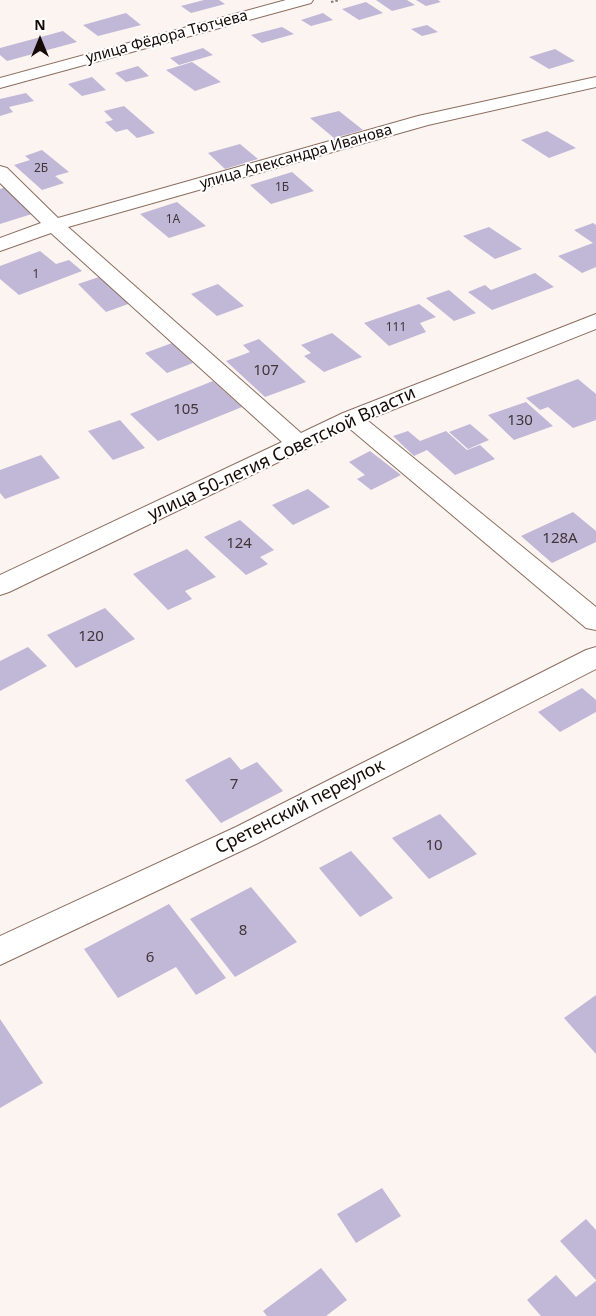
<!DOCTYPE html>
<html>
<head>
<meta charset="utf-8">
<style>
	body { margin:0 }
	#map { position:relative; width:596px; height:1316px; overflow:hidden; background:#fbf4f1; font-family:"Noto Sans",sans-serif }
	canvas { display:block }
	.north { position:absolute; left:15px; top:15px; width:50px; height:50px; -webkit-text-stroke:4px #fff; paint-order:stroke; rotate:0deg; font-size:14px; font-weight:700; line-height:20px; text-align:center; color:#150a05 }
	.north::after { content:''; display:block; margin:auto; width:18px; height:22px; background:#150a05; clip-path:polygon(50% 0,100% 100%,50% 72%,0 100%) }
</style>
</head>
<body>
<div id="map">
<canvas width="596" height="1316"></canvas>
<div class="north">N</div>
</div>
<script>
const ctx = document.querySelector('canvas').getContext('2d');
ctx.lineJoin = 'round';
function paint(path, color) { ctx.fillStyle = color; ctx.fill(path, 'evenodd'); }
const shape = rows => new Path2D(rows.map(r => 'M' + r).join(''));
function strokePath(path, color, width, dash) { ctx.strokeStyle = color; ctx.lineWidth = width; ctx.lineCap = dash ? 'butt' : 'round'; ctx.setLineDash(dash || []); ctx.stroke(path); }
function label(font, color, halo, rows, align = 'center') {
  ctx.font = font + ' "Noto Sans",sans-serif'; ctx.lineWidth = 4; ctx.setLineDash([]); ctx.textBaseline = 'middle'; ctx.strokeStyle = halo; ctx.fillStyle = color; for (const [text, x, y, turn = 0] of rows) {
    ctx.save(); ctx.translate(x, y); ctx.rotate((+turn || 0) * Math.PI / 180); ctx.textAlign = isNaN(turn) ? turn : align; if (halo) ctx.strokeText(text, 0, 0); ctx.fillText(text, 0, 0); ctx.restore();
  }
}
const building = shape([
	[204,0,219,0,225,4,191,13,181,6],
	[376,0,407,0,415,5,392,11],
	[416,0,438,0,441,2,426,6],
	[366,2,383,13,359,20,342,9],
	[126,13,141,25,98,36,83,25],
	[323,13,333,20,311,26,301,20],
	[427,25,438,32,422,36,411,29],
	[282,27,294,34,262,43,251,35],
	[63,31,77,42,7,61,0,55,0,48],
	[203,48,213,55,179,65,170,58],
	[555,49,575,61,549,69,529,57],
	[192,62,221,82,195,91,166,70],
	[138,66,149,76,126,82,115,73],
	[92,77,106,90,82,96,68,84],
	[26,93,34,101,9,107,13,112,0,116,0,99],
	[124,106,155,133,137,138,127,129,116,132,105,122,113,120,104,111],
	[339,111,363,130,334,138,310,118],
	[547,131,576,148,549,158,521,140],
	[240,144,258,159,225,169,208,153],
	[42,150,69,172,55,176,64,183,42,190,14,165,30,160,25,156],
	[292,172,314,191,271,204,250,185],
	[6,187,35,213,0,224,0,189],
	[177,202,206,226,169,238,140,214],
	[593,223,596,225,596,267,582,273,558,256,593,243,574,230],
	[489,227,522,249,495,259,463,236],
	[40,251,56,264,69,260,82,271,19,295,0,279,0,266],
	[535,273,554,287,492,310,468,292,485,285,491,290],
	[102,276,131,303,106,312,78,284],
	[218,284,244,306,217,316,191,294],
	[449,290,476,313,454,321,426,298],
	[419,304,436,317,420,323,426,332,389,346,364,323],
	[332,333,362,357,324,372,304,356,311,353,301,345],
	[259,339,306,382,265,397,226,361,250,352,243,345],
	[172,343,193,363,167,373,145,353],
	[578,379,596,394,596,420,573,428,548,407,540,410,526,398],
	[213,381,242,407,158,441,130,414],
	[526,402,553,426,514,440,488,415],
	[120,420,145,448,113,460,88,431],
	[470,424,489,440,468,449,449,432],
	[408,431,420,441,446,431,467,450,480,445,495,459,455,475,427,450,414,456,393,436],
	[370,451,401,475,371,490,357,479,365,475,349,462],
	[41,455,60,478,5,499,0,493,0,470],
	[308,489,330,507,293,525,272,505],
	[573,512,596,531,596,542,552,563,521,536],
	[240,520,274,550,260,557,268,564,246,575,204,537],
	[187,549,216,577,185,591,192,599,168,610,133,574],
	[105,608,135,639,76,668,47,635],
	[28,647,47,666,0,691,0,661],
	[582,688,596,700,596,712,560,732,538,712],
	[230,757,241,770,257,762,283,791,221,823,185,780],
	[440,814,477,854,429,879,392,838],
	[351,851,393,898,360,917,319,868],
	[251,887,297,942,235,977,190,919],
	[169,904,226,978,196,995,176,967,118,998,84,949],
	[596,995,596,1054,564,1018],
	[0,1019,43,1083,0,1108],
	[382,1188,401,1216,356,1243,337,1214],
	[586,1219,596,1230,596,1280,560,1241],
	[321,1268,347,1300,326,1316,267,1316,263,1311],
	[556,1275,576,1297,596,1281,596,1316,541,1316,527,1300]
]);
const path = shape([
	[331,2,340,0]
]);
const minor = shape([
	[286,0,313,0,311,3,0,88,0,78,286,0],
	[596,77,596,87,428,125,68,227,301,433,343,413,596,314,596,329,367,420,596,607,596,630,586,628,349,428,9,592,0,595,0,575,282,442,51,233,0,251,0,238,41,223,0,183,0,166,7,168,58,218,418,116,596,77],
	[596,647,596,669,258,843,0,965,0,936,236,827,586,650,596,647]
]);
const farNumbernames = [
	["2Б",41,169],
	["1Б",282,188],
	["1А",173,220],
	["1",36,275],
	["111",396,328]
];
const farStreetnames = [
	["улица Фёдора Тютчева",167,37,-15],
	["улица Александра Иванова",296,157,-16]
];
const numberNames = [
	["107",266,371],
	["105",186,410],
	["130",520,421],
	["128А",560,539],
	["124",239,544],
	["120",91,637],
	["7",234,785],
	["10",434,846],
	["8",243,931],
	["6",150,958]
];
const streetNames = [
	["улица 50-летия Советской Власти",282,454,-25],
	["Сретенский переулок",300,807,-27]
];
paint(building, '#c1b7d6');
strokePath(minor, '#8c6e5f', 2);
strokePath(path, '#857c78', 2, [2.5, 2]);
paint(minor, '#fff');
label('12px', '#403539', null, farNumbernames);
label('15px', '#150a05', '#fff', farStreetnames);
label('15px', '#403539', null, numberNames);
label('18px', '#150a05', '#fff', streetNames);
</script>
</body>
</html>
